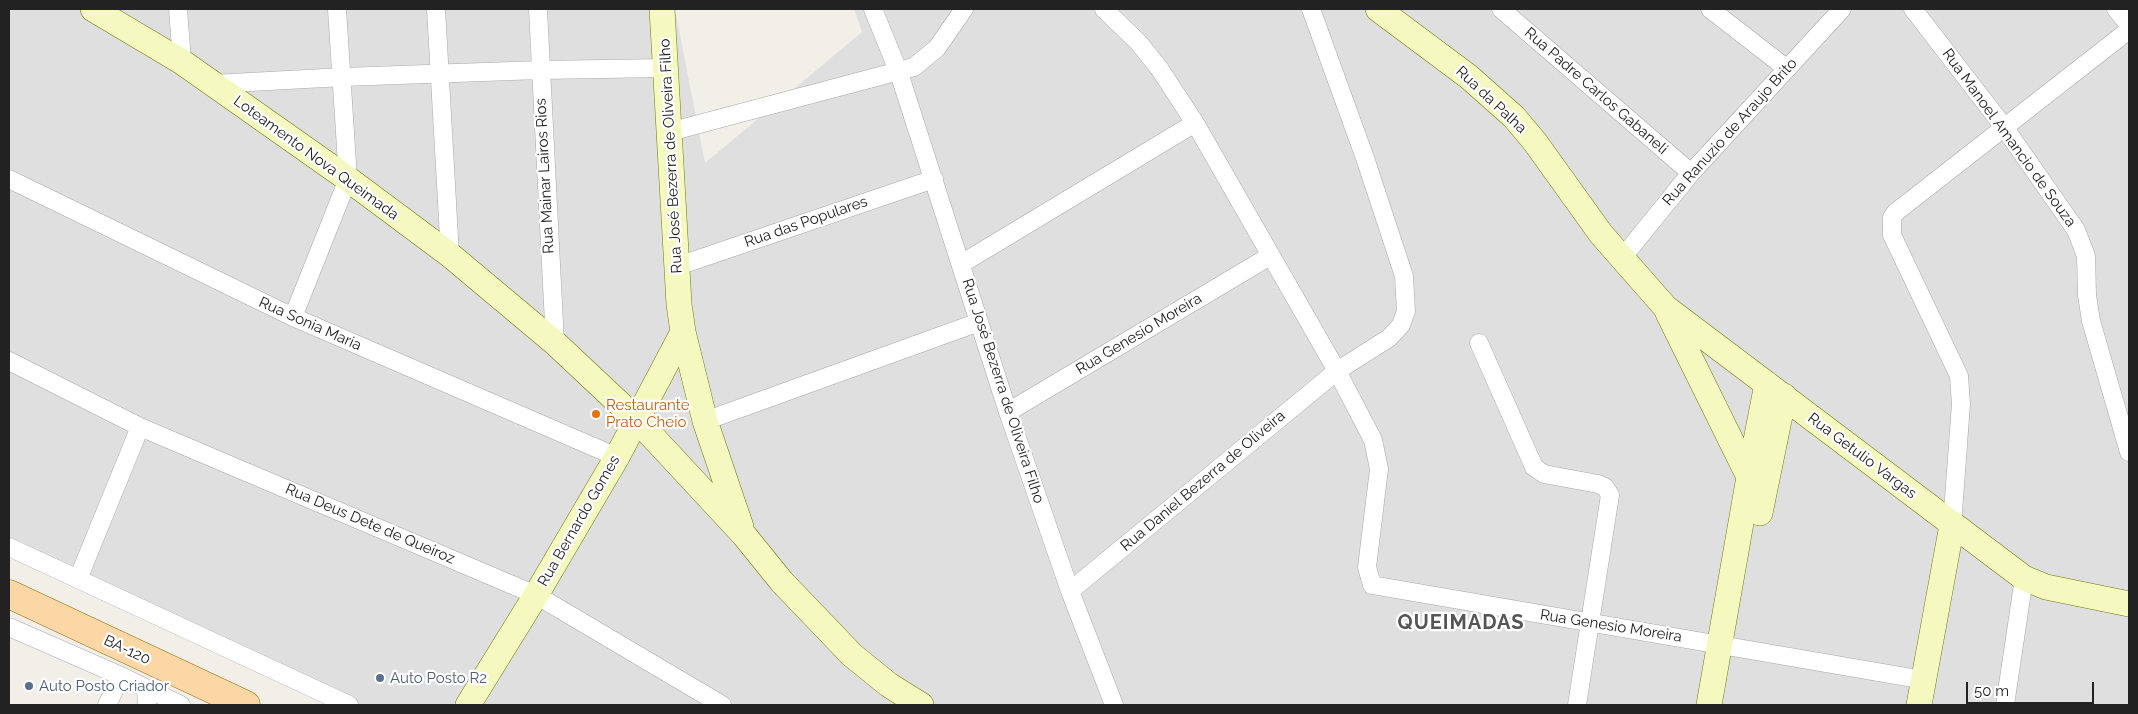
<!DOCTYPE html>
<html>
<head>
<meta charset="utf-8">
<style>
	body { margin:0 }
	#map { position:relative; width:2138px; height:714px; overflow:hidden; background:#f2efe9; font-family:Raleway,sans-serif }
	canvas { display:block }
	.frame { position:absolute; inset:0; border:10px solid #222; pointer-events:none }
	.scale { position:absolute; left:1966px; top:682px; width:128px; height:22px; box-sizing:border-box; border:2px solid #222; border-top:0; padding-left:6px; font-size:15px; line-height:18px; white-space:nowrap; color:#222; -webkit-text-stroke:4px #fff; paint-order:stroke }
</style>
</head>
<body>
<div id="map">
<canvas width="2138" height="714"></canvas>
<div class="frame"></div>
<div class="scale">50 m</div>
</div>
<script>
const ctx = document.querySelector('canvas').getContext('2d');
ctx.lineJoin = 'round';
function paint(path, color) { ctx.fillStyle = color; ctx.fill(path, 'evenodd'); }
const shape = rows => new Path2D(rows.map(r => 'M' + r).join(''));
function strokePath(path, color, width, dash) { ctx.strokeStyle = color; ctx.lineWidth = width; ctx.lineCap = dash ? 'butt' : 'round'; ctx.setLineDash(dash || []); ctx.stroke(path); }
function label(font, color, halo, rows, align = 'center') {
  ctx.font = font + ' Raleway,sans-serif'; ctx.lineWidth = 4.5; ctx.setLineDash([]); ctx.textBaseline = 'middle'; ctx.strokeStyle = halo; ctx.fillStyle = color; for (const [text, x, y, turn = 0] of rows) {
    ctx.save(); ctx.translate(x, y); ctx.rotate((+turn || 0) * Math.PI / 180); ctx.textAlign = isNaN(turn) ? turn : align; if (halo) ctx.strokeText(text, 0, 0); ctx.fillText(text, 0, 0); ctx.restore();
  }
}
const residential = shape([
	[9,9,675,9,705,163,862,32,854,9,2129,9,2129,705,356,705,9,538]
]);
const street = shape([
	[178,9,182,62],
	[436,9,450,255],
	[538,9,555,343],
	[873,9,899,73,1008,412,1070,591,1114,705],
	[1104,9,1138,42,1159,68,1195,123,1337,371,1373,440,1379,469,1367,567,1372,585,1924,680],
	[1501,9,1691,173],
	[1710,9,1786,68],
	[1913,9,2004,127,2076,230,2086,256,2087,295,2091,321,2129,452],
	[2116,9,2129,25],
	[213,84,343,77,540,70,666,68],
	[669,132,914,67,937,48,964,9],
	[9,179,293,317,617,457],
	[1622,258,1691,173,1842,9],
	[961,264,1195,123],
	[678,266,934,179],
	[293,317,348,179,337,9],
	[1479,343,1534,467,1544,474,1598,484,1605,487,1610,495,1577,705],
	[9,361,140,427,536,595,722,705],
	[1008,412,1270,256],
	[705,421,979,322],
	[1952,525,1961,404,1959,376,1892,235,1892,217,1896,212,2129,30],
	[9,547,349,705],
	[78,579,140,427],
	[1070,591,1337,371,1389,338,1401,325,1406,311,1404,276,1365,158,1311,9],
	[9,627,121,676,181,705],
	[146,688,147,705],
	[107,705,121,676],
	[2005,705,2024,578]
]);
const secondary = shape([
	[93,9,182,62,348,179,450,255,555,343,637,420,744,535,782,582,852,655,889,685,921,705],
	[662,9,679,304,683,332,705,421,741,527],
	[1378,9,1469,77,1514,117,1535,142,1601,234,1666,308,2024,578,2046,587,2129,604],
	[1668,313,1749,477],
	[1760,513,1784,396],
	[468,705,536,595,617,457,683,332],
	[1709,705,1749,477,1767,384],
	[1919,705,1952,525]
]);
const primary = shape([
	[9,594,246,705]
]);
const markers = [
	[596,414,5,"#e8710a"],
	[380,678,5,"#5c6f8a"],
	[29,686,5,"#5c6f8a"]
];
const streetNames = [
	["Rua Padre Carlos Gabaneli",1596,91,41],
	["Rua da Palha",1491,100,43],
	["Rua Ranuzio de Araujo Brito",1730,132,-48],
	["Rua Manoel Amancio de Souza",2009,138,54],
	["Rua José Bezerra de Oliveira Filho",671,156,-93],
	["Loteamento Nova Queimada",316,158,36],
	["Rua Mainar Lairos Rios",545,176,-93],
	["Rua das Populares",806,222,-19],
	["Rua Sonia Maria",310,324,24],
	["Rua Genesio Moreira",1139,334,-31],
	["Rua José Bezerra de Oliveira Filho",1003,391,72],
	["Rua Getulio Vargas",1862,456,37],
	["Rua Daniel Bezerra de Oliveira",1203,481,-40],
	["Rua Bernardo Gomes",579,521,-60],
	["Rua Deus Dete de Queiroz",370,524,23],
	["Rua Genesio Moreira",1611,626,9],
	["BA-120",127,650,25]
];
const foodNames = [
	["Restaurante",606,405],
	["Prato Cheio",606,422]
];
const serviceNames = [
	["Auto Posto R2",390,678],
	["Auto Posto Criador",39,686]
];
const districtNames = [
	["QUEIMADAS",1461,623]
];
paint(residential, '#e0dfdf');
strokePath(street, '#a9a9a9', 19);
strokePath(secondary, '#6d7b07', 26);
strokePath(primary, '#9d6c03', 29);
strokePath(street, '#fff', 18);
strokePath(secondary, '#f5f9c0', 25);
strokePath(primary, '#fbd7a5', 28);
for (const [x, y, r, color] of markers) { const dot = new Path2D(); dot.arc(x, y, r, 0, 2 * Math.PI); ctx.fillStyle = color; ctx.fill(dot); strokePath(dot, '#fff', 2); }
label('15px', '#222', '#fff', streetNames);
label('15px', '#c56008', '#fff', foodNames, 'left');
label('15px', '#4e5e75', '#fff', serviceNames, 'left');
ctx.letterSpacing = '1px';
label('bold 20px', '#555', '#fff', districtNames);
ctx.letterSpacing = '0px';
</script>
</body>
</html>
